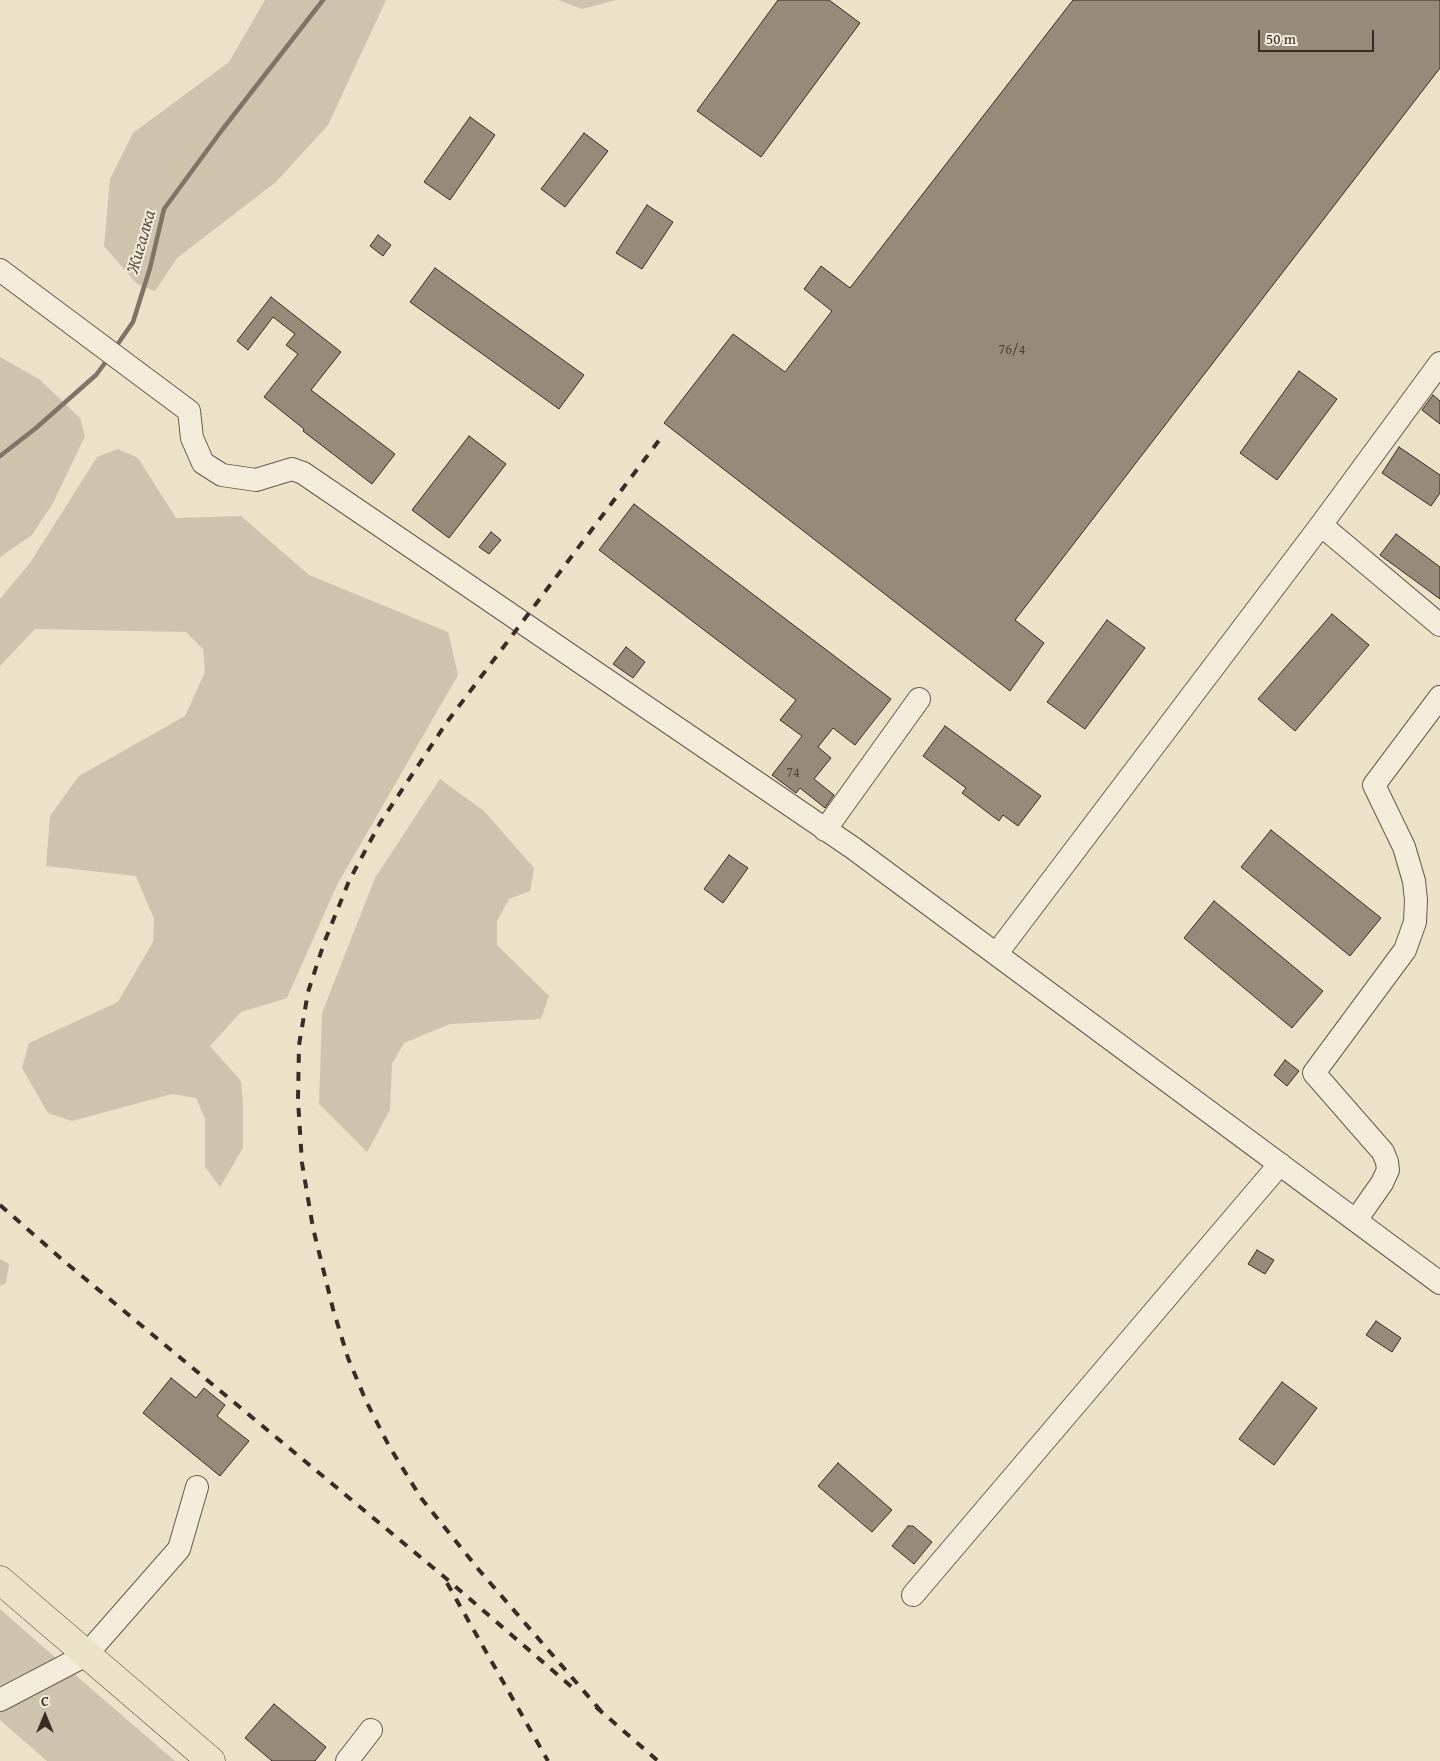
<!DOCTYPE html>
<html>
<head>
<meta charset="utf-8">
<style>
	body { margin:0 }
	#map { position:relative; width:1440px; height:1761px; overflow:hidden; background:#ece2c8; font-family:"Gentium Book Plus",serif }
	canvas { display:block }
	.north { position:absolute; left:20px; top:1691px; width:50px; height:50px; -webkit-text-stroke:4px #f3ecdb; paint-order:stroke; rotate:0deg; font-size:14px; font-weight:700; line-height:20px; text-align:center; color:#392c25 }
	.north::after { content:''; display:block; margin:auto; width:18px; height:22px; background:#392c25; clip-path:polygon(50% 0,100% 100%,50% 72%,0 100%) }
	.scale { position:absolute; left:1258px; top:30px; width:116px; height:22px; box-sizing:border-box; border:2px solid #392c25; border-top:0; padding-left:6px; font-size:15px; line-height:18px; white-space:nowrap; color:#392c25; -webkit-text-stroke:4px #f3ecdb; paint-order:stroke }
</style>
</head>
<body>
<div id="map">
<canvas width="1440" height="1761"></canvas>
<div class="north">С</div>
<div class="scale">50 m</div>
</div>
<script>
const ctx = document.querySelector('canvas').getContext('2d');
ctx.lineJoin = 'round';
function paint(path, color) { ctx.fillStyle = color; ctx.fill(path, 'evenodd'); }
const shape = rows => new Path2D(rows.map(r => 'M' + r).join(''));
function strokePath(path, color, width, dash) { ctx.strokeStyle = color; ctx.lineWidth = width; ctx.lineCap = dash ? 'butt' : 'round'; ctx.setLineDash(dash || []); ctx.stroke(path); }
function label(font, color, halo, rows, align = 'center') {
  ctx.font = font + ' "Gentium Book Plus",serif'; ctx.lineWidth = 4; ctx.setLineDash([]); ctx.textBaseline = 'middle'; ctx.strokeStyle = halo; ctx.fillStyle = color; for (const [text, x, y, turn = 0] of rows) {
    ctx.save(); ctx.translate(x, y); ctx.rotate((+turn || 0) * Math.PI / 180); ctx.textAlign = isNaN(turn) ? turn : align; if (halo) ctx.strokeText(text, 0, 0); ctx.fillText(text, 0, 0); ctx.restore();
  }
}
const green = shape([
	[265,0,386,0,328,125,276,182,177,258,155,291,137,284,104,246,110,179,133,133,229,62],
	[558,0,616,0,582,9],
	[0,357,39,379,80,418,85,436,53,503,32,535,0,557],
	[118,449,138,458,176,518,241,516,309,575,448,632,458,675,337,885,287,998,241,1012,210,1046,241,1081,243,1103,243,1148,220,1187,205,1167,205,1119,196,1098,172,1094,72,1121,48,1113,22,1068,29,1043,118,1002,153,942,154,919,136,876,46,866,50,816,79,776,185,716,205,672,203,649,186,632,35,629,0,666,0,599,30,563,97,457],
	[440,779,484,811,534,868,530,891,509,899,497,921,497,945,549,996,541,1019,450,1024,404,1043,392,1064,390,1110,367,1152,319,1104,322,1013,375,878],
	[0,1259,9,1264,6,1283,0,1286],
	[0,1609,81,1680,175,1761,47,1761,0,1720]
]);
const stream = shape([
	[115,348,133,322,150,268,164,209,222,130,323,0],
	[0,456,36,428,96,375,108,359]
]);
const building = shape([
	[778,0,829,0,860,23,761,157,697,111,778,0],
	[1073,0,1440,0,1440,68,1015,620,1044,643,1010,691,664,423,733,334,785,372,832,311,804,289,821,266,850,288,1073,0],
	[470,117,495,135,450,200,424,182,470,117],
	[584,133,608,151,565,207,541,189,584,133],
	[647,205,673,222,642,269,616,253,647,205],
	[378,235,391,245,383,256,370,246,378,235],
	[435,268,584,375,559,409,410,302,435,268],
	[271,297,341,352,311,390,395,454,372,484,303,431,304,429,264,397,298,354,286,345,295,334,273,317,248,350,237,341,271,297],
	[1299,371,1337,399,1277,480,1240,453,1299,371],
	[1433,395,1440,401,1440,424,1422,410,1433,395],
	[469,436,506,464,449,538,412,510,469,436],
	[1399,447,1440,475,1440,493,1431,506,1382,473,1399,447],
	[634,504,891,699,855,745,833,728,818,747,831,758,814,779,834,795,825,808,800,788,796,793,772,775,802,736,780,720,796,700,599,550,634,504],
	[491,532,501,540,489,554,479,547,491,532],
	[1396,534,1440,567,1440,599,1380,555,1396,534],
	[1332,614,1369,645,1295,731,1258,699,1332,614],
	[1107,620,1145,648,1085,729,1047,702,1107,620],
	[626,647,645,662,633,678,613,664,626,647],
	[945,726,1041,796,1018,826,1003,815,999,821,962,793,966,788,923,756,945,726],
	[1271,830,1381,918,1350,956,1241,867,1271,830],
	[729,855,748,868,723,903,704,889,729,855],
	[1214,901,1323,991,1292,1028,1184,938,1214,901],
	[1285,1060,1299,1071,1287,1086,1274,1075,1285,1060],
	[1257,1250,1274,1260,1265,1274,1248,1264,1257,1250],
	[1376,1321,1401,1338,1392,1352,1366,1335,1376,1321],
	[171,1378,196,1398,204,1388,225,1405,217,1416,249,1441,220,1476,143,1413,171,1378],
	[1282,1382,1317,1408,1274,1465,1239,1439,1282,1382],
	[838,1463,892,1510,872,1532,818,1486,838,1463],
	[908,1526,913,1526,932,1542,914,1564,892,1546,908,1526],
	[274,1704,326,1747,315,1761,272,1761,245,1738,274,1704]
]);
const minor = shape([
	[0,270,189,411,192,438,203,463,222,475,256,480,292,469,303,473,853,848,1440,1283],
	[1321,525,1440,625],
	[825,830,919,699],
	[997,953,1321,525,1440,363],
	[1356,1220,1382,1183,1388,1170,1387,1162,1383,1152,1314,1073,1405,950,1415,922,1416,900,1414,881,1404,847,1374,785,1440,697],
	[913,1595,1280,1164],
	[0,1700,86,1655,179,1549,197,1487],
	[347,1761,371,1730]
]);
const major = shape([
	[0,1580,211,1761]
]);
const rail = shape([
	[0,1205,65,1262,442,1575,573,1688],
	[447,1583,548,1761],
	[596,1707,658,1761],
	[601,1711,479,1570,421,1498,389,1446,366,1401,348,1358,333,1309,313,1228,302,1163,298,1100,299,1045,308,992,324,943,349,881,380,823,447,722,660,439]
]);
const numberNames = [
	["76/4",1012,350],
	["74",793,773]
];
const waterNames = [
	["Жигалка",142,242,-74]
];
paint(green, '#cec3ac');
strokePath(stream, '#807466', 4.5);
paint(building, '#968b7a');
strokePath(building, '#392c25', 1);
strokePath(minor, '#665a4e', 24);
strokePath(major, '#392c25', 29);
strokePath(minor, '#f3ecdb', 22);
strokePath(major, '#ece2c8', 28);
strokePath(rail, '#392c25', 4, [9, 9]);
label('14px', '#50443a', null, numberNames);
label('italic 18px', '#5c5045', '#f3ecdb', waterNames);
</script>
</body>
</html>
